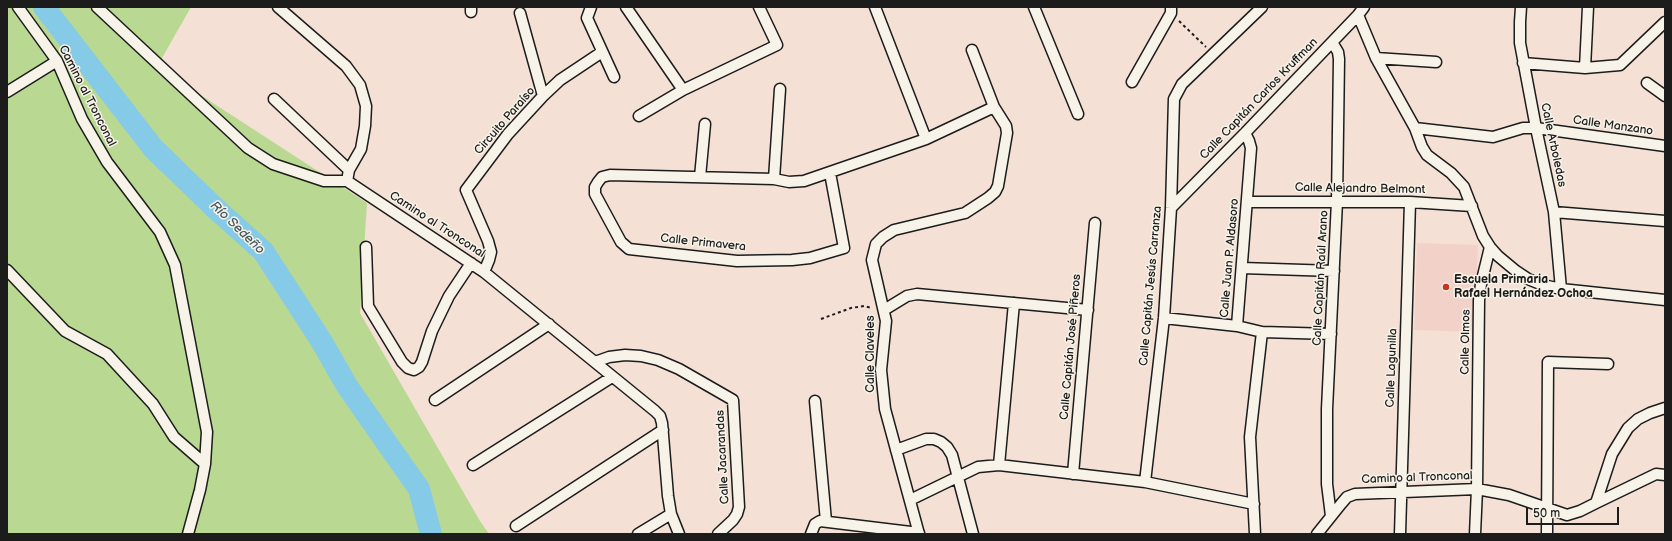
<!DOCTYPE html>
<html>
<head>
<meta charset="utf-8">
<style>
	body { margin:0 }
	#map { position:relative; width:1672px; height:541px; overflow:hidden; background:#f4e0d5; font-family:"Balsamiq Sans",sans-serif }
	canvas { display:block }
	.frame { position:absolute; inset:0; border:8px solid #1c1c1c; pointer-events:none }
	.scale { position:absolute; left:1526px; top:507px; width:93px; height:18px; box-sizing:border-box; border:2px solid #1c1c1c; border-top:0; padding-left:5px; font-size:12px; line-height:14px; white-space:nowrap; color:#1c1c1c; -webkit-text-stroke:3px #f7f3e8; paint-order:stroke }
</style>
</head>
<body>
<div id="map">
<canvas width="1672" height="541"></canvas>
<div class="frame"></div>
<div class="scale">50 m</div>
</div>
<script>
const ctx = document.querySelector('canvas').getContext('2d');
ctx.lineJoin = 'round';
function paint(path, color) { ctx.fillStyle = color; ctx.fill(path, 'evenodd'); }
const shape = rows => new Path2D(rows.map(r => 'M' + r).join(''));
function strokePath(path, color, width, dash) { ctx.strokeStyle = color; ctx.lineWidth = width; ctx.lineCap = dash ? 'butt' : 'round'; ctx.setLineDash(dash || []); ctx.stroke(path); }
function label(font, color, halo, rows, align = 'center') {
  ctx.font = font + ' "Balsamiq Sans",sans-serif'; ctx.lineWidth = 3; ctx.setLineDash([]); ctx.textBaseline = 'middle'; ctx.strokeStyle = halo; ctx.fillStyle = color; for (const [text, x, y, turn = 0] of rows) {
    ctx.save(); ctx.translate(x, y); ctx.rotate((+turn || 0) * Math.PI / 180); ctx.textAlign = isNaN(turn) ? turn : align; if (halo) ctx.strokeText(text, 0, 0); ctx.fillText(text, 0, 0); ctx.restore();
  }
}
const built = shape([
	[1417,243,1478,245,1475,332,1414,330]
]);
const green = shape([
	[7,7,191,7,162,58,159,68,367,203,360,313,480,521,489,534,7,534]
]);
const river = shape([
	[44,7,153,148,216,209,263,251,322,342,347,386,419,489,431,534]
]);
const path = shape([
	[1179,21,1206,47],
	[821,319,851,308,864,306,872,308]
]);
const street = shape([
	[18,7,57,61,82,119,107,162,160,232,175,265,207,432,205,464,200,490,188,534],
	[97,7,248,148,273,164,324,181,347,181,484,272,655,411,660,416,662,423,668,496,671,514,679,534],
	[278,7,346,66,360,85,366,106,365,126,361,149,349,170,347,181],
	[471,7,471,12],
	[591,7,587,18,614,77],
	[626,7,683,90],
	[875,7,926,139],
	[1034,7,1078,114],
	[1521,7,1520,22,1520,43,1536,128,1554,212,1561,289],
	[520,13,543,96],
	[1358,15,1376,58,1415,128,1422,147,1427,155,1451,173,1464,187,1483,236,1490,247,1498,256,1516,271,1528,279,1543,285,1561,289,1665,300],
	[1376,58,1436,62],
	[1523,63,1585,68,1620,65,1665,22],
	[1585,68,1588,7],
	[1132,82,1171,13,1171,7],
	[1647,83,1665,96],
	[7,92,57,61],
	[274,99,349,170],
	[639,116,683,90,777,45,759,7],
	[1415,128,1493,137,1523,128,1536,128,1665,146],
	[830,173,844,248,810,258,792,260,737,261,629,249,621,242,595,194,595,187,598,182,602,177,610,175,774,179,789,182,804,181,926,139,994,107],
	[700,177,705,124],
	[774,179,780,89],
	[1247,202,1410,202,1472,206],
	[1171,208,1245,133,1358,15,1364,7],
	[1554,212,1665,221],
	[366,247,368,306,402,362,408,368,414,370,419,367,422,362,432,331,449,296,471,263],
	[1242,268,1334,271],
	[7,270,65,331,107,354,153,404,174,437,205,464],
	[484,272,489,260,491,252,488,241,466,190,508,134,543,96,560,80,602,52],
	[884,310,907,296,917,294,1088,310],
	[1164,318,1237,326,1262,332,1331,334],
	[1237,326,1251,148,1249,141,1245,133],
	[595,362,609,357,625,355,641,356,658,360,679,369,733,400,739,507,737,514,733,520,718,534],
	[435,400,549,324],
	[815,401,826,521],
	[896,450,926,439,934,439,941,442,947,447,952,455,973,534],
	[473,465,612,377],
	[999,465,1014,303],
	[1073,474,1095,223],
	[1145,482,1164,318,1171,208,1174,99,1182,84,1262,7],
	[910,500,978,467,999,465,1145,482,1254,504],
	[1596,503,1656,474,1665,475],
	[1331,516,1327,484,1327,409,1337,201,1339,59,1338,52,1332,42],
	[516,526,663,430],
	[638,534,671,514],
	[811,534,815,524,820,521,919,533],
	[919,534,885,409,881,370,886,321,872,260,876,244,883,237,894,230,965,213,988,198,995,192,998,186,1007,133,1006,126,994,107,972,50],
	[1255,534,1250,437,1262,332],
	[1317,534,1341,504,1347,497,1355,494,1477,489,1509,495,1567,515,1580,511,1596,503,1612,454,1628,428,1638,419,1650,413,1665,408],
	[1400,534,1410,202],
	[1475,534,1477,489,1479,300,1481,284,1490,247],
	[1547,534,1548,362,1608,364]
]);
const markers = [
	[1446,287,4,"#c8321e"]
];
const streetNames = [
	["Camino al Tronconal",87,96,63],
	["Calle Capitán Carlos Kruffman",1259,99,-46],
	["Circuito Paraíso",505,121,-49],
	["Calle Manzano",1613,126,8],
	["Calle Arboledas",1553,145,78],
	["Calle Alejandro Belmont",1360,189,1],
	["Camino al Tronconal",437,225,33],
	["Calle Primavera",703,243,6],
	["Calle Juan P. Aldasoro",1230,258,-85],
	["Calle Capitán Raúl Arano",1321,278,-87],
	["Calle Capitán Jesús Carranza",1151,286,-85],
	["Calle Olmos",1466,342,-89],
	["Calle Capitán José Piñeros",1071,347,-85],
	["Calle Claveles",871,354,-90],
	["Calle Lagunilla",1392,368,-88],
	["Calle Jacarandas",723,457,-93],
	["Camino al Tronconal",1417,478,-2]
];
const poiNames = [
	["Escuela Primaria",1454,280],
	["Rafael Hernández Ochoa",1454,294]
];
const waterNames = [
	["Río Sedeño",237,228,44]
];
paint(built, '#f2d2c8');
paint(green, '#b9d993');
strokePath(river, '#85cae6', 22);
strokePath(street, '#1c1c1c', 13);
strokePath(path, '#1c1c1c', 2, [3, 3]);
strokePath(street, '#f7f3e8', 10);
for (const [x, y, r, color] of markers) { const dot = new Path2D(); dot.arc(x, y, r, 0, 2 * Math.PI); ctx.fillStyle = color; ctx.fill(dot); strokePath(dot, '#f7f3e8', 1.5); }
label('12px', '#1c1c1c', '#f7f3e8', streetNames);
label('bold 12px', '#1c1c1c', '#f7f3e8', poiNames, 'left');
label('italic 13px', '#415963', '#f7f3e8', waterNames);
</script>
</body>
</html>
